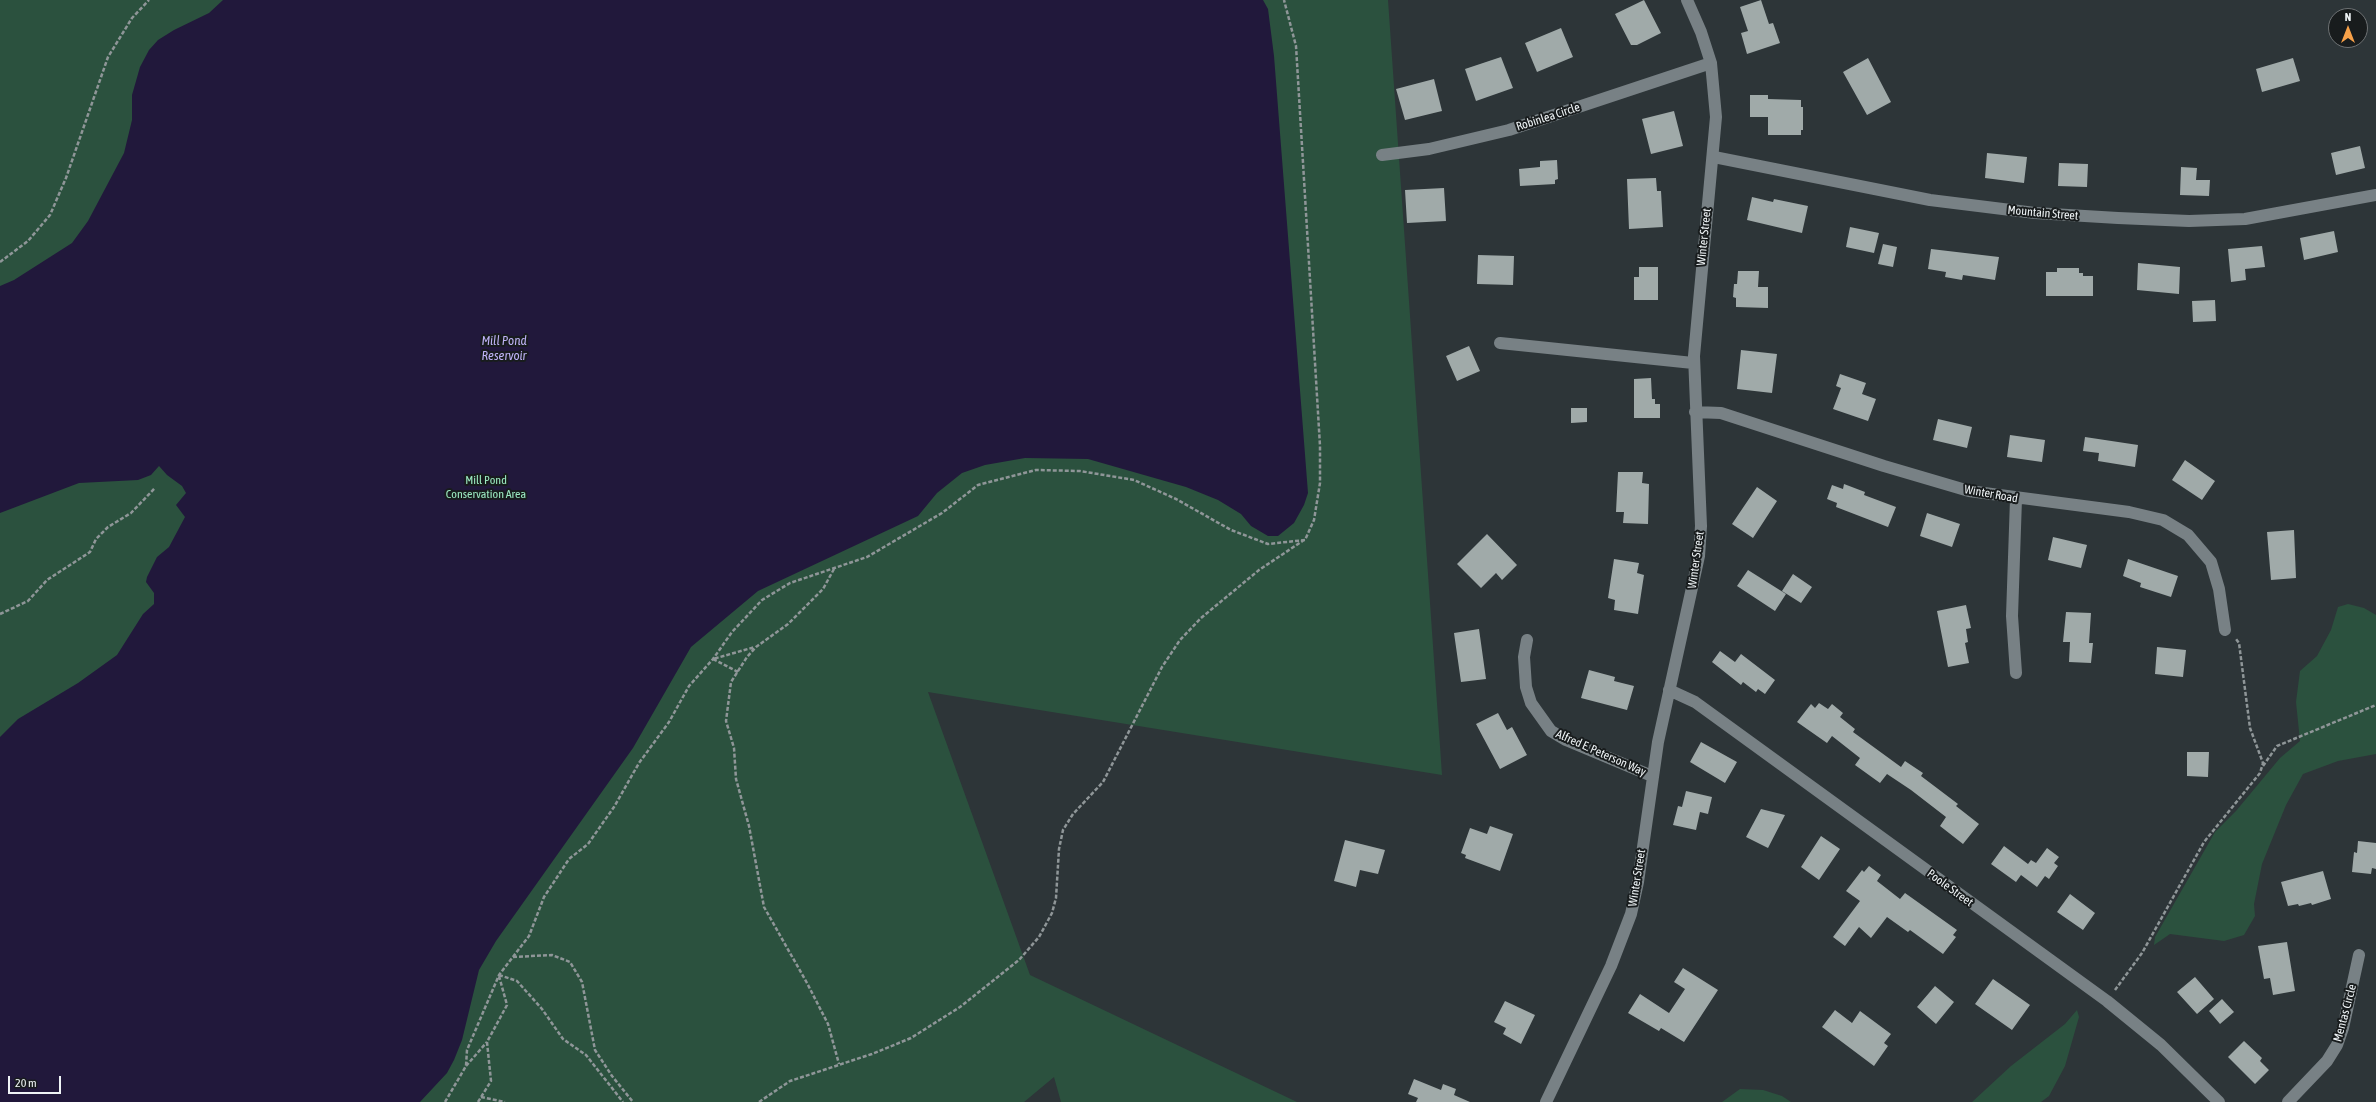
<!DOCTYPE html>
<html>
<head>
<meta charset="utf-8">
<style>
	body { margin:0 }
	#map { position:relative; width:2376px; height:1102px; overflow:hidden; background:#2d3538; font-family:"Asap Condensed",sans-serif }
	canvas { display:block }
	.north { position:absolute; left:2328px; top:8px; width:40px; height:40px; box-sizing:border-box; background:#181c1d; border:1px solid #6e7274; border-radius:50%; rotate:0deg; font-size:11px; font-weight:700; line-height:16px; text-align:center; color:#eff4f6 }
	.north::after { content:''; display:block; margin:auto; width:14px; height:18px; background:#f7a149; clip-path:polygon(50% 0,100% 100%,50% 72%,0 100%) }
	.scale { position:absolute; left:8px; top:1076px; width:53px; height:18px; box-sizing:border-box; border:2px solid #eff4f6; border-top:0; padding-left:5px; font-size:12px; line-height:14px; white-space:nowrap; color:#eff4f6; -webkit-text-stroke:3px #181c1d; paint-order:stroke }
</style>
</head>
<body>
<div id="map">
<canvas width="2376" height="1102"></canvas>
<div class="north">N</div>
<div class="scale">20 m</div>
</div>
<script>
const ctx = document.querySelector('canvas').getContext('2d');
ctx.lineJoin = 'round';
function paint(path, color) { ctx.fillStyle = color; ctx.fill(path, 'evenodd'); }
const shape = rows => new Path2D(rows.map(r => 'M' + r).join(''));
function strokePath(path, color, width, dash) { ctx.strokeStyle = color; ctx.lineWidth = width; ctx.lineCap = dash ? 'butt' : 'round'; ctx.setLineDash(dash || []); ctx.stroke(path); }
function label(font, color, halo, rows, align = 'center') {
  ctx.font = font + ' "Asap Condensed",sans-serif'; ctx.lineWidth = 4; ctx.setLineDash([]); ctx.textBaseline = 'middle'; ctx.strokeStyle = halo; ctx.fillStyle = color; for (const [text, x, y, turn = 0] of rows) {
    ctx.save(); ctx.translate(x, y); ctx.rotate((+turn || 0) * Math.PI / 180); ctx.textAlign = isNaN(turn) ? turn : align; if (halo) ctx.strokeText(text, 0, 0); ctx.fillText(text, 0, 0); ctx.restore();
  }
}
const green = shape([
	[0,0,1388,0,1442,775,928,692,1030,975,1297,1102,1061,1102,1054,1077,1024,1102,0,1102],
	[2348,604,2364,608,2376,615,2376,754,2338,761,2303,774,2286,805,2262,864,2254,904,2255,916,2244,935,2224,941,2170,934,2154,945,2155,937,2215,832,2236,811,2280,758,2300,741,2296,702,2300,671,2317,656,2331,630,2338,607],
	[2077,1010,2079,1017,2065,1066,2049,1096,2041,1102,1972,1102,2011,1066,2065,1024],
	[1740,1089,1763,1090,1782,1096,1791,1102,1722,1102]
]);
const water = shape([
	[223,0,1263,0,1268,9,1274,56,1308,493,1304,505,1294,523,1278,536,1268,536,1251,526,1241,514,1218,500,1186,487,1088,459,1025,458,985,465,962,473,937,493,918,516,758,591,691,647,633,748,496,941,479,970,462,1040,454,1060,447,1073,420,1102,0,1102,0,737,18,719,78,683,117,655,143,614,154,604,154,593,146,582,147,577,157,557,169,547,185,517,176,505,186,493,182,486,167,475,159,466,151,475,138,480,79,483,0,513,0,286,14,280,72,243,88,221,124,153,132,120,132,95,140,67,149,50,158,40,174,30,209,13]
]);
const building = shape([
	[1644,0,1661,33,1637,45,1631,45,1615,14],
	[1761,0,1769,24,1773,23,1780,43,1747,54,1741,33,1748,31,1740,7],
	[1561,28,1573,57,1537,72,1525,43],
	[1501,57,1513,88,1476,101,1465,69],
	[1868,58,1891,102,1867,115,1843,72],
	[2293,58,2300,81,2262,92,2256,69],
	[1434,79,1442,111,1405,120,1396,89],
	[1750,95,1768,95,1768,99,1801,100,1801,107,1803,107,1803,130,1801,130,1801,135,1768,135,1768,117,1750,117],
	[1674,111,1683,146,1651,154,1642,119],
	[2360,146,2365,168,2336,175,2331,153],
	[1987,153,2027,157,2024,183,1985,178],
	[1557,160,1558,179,1555,180,1555,184,1520,186,1519,169,1540,167,1540,161],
	[2059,163,2088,164,2087,187,2058,186],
	[2181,167,2197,168,2196,180,2210,180,2209,196,2180,195],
	[1656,178,1657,191,1661,191,1663,227,1629,229,1627,179],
	[1444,188,1446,221,1407,223,1405,190],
	[1752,197,1773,202,1774,199,1808,206,1802,233,1747,220],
	[1850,227,1879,233,1874,253,1846,247],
	[2334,231,2338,252,2304,260,2300,238],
	[1883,244,1897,247,1893,267,1878,264],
	[2262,246,2265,267,2245,269,2246,280,2231,282,2228,249],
	[1931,249,1999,257,1995,280,1963,275,1962,280,1945,277,1946,272,1928,269],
	[1478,255,1514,256,1513,285,1477,284],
	[2138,263,2180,267,2179,294,2137,290],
	[1639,267,1658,267,1658,300,1634,300,1634,277,1639,277],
	[2057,268,2079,268,2079,273,2083,273,2083,276,2093,276,2093,296,2046,296,2046,272,2057,272],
	[1738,271,1759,271,1758,287,1768,287,1768,308,1736,307,1736,298,1733,297,1734,284,1737,284],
	[2215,300,2216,321,2193,322,2192,301],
	[1469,346,1480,371,1457,381,1446,356],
	[1741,350,1777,354,1772,393,1737,389],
	[1840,374,1866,383,1862,394,1876,399,1868,421,1833,409,1841,388,1836,386],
	[1651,378,1652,399,1655,399,1655,404,1660,404,1660,418,1634,418,1634,379],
	[1571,408,1587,408,1587,422,1571,423],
	[1938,419,1972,427,1967,448,1933,440],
	[2010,435,2045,440,2042,462,2007,457],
	[2085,437,2138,445,2135,467,2098,461,2099,453,2083,451],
	[2185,460,2215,481,2202,500,2172,480],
	[1618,472,1643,472,1642,483,1649,484,1648,524,1623,523,1624,512,1616,512],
	[1844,484,1865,492,1864,495,1896,507,1888,527,1836,507,1837,503,1827,499,1832,485,1843,489],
	[1757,487,1777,501,1753,538,1732,524],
	[1927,513,1960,524,1952,547,1920,536],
	[2294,530,2296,578,2271,580,2267,532],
	[1487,534,1517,565,1502,580,1496,573,1481,588,1457,564],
	[2053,537,2087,545,2081,568,2048,560],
	[1614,559,1639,563,1637,573,1644,575,1638,614,1614,610,1615,600,1608,598],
	[2128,559,2178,576,2171,597,2140,587,2141,583,2123,576],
	[1748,570,1786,594,1775,611,1737,586],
	[1793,574,1812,587,1801,603,1782,591],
	[1966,605,1971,628,1966,629,1968,642,1965,643,1969,663,1948,667,1937,611],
	[2066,612,2091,613,2089,643,2093,643,2091,663,2069,662,2070,642,2063,642],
	[1479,629,1486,679,1461,682,1454,633],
	[2157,647,2186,650,2183,677,2155,674],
	[1720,651,1735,662,1741,654,1775,680,1765,694,1758,689,1756,692,1743,682,1741,685,1712,662],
	[1589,670,1615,677,1614,681,1634,686,1627,710,1581,698],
	[1819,703,1828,709,1832,704,1843,713,1840,717,1855,729,1853,732,1901,767,1905,761,1923,773,1921,776,1958,804,1956,806,1979,824,1963,844,1940,826,1946,817,1911,790,1887,774,1880,783,1855,765,1860,758,1832,736,1827,743,1797,722,1811,704,1815,708],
	[1498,713,1507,730,1512,727,1527,755,1500,769,1476,724],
	[1701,742,1737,762,1725,783,1690,762],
	[2187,752,2209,752,2208,777,2187,776],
	[1686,791,1712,797,1708,814,1700,812,1696,830,1673,825,1678,806,1682,807],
	[1761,809,1785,815,1768,848,1746,837],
	[1490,826,1513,834,1500,871,1465,858,1466,855,1461,853,1470,828,1487,834],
	[1821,836,1840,849,1819,880,1801,867],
	[1345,840,1385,850,1378,874,1360,870,1356,887,1334,881],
	[2358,841,2376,843,2376,869,2372,868,2371,874,2352,872,2354,852,2357,853],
	[2004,846,2028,864,2031,860,2036,863,2047,848,2059,857,2054,863,2058,866,2049,879,2045,876,2037,887,2021,875,2016,882,1991,864],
	[1869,866,1881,875,1877,881,1900,899,1905,893,1957,930,1953,935,1956,937,1943,954,1910,930,1908,932,1887,917,1871,938,1859,927,1845,946,1833,937,1860,901,1846,891,1862,870,1864,872],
	[2323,871,2331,899,2312,905,2311,903,2299,906,2298,904,2288,906,2281,882],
	[2070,894,2095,913,2083,930,2057,912],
	[2287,942,2295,991,2273,995,2270,978,2264,979,2258,946],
	[1683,968,1718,990,1684,1042,1661,1028,1659,1031,1628,1013,1640,994,1669,1013,1685,989,1674,982],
	[2195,977,2214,999,2197,1014,2177,992],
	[1993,979,2030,1005,2012,1030,1975,1004],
	[1935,986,1954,1002,1936,1024,1917,1007],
	[2222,999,2234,1012,2220,1024,2209,1011],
	[1505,1001,1535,1015,1521,1044,1503,1034,1506,1028,1494,1022],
	[1835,1010,1852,1023,1860,1011,1891,1034,1884,1043,1888,1046,1874,1066,1822,1027],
	[2244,1041,2262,1058,2260,1061,2269,1070,2255,1084,2228,1057],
	[1414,1079,1441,1090,1443,1084,1456,1089,1454,1095,1470,1102,1416,1102,1418,1098,1408,1094]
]);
const path = shape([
	[0,262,28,241,50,215,66,178,108,57,132,18,149,0],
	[834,569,823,589,788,624,756,647,747,657,731,682,726,721,734,748,736,779,749,826,764,907,807,983,828,1024,839,1064],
	[0,614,28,601,47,580,90,552,96,539,108,527,131,513,155,488],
	[738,672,713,659,755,647],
	[2263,766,2277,746,2376,705],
	[513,957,552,955,570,962,582,982,595,1050,612,1076,633,1102],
	[499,975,517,981,542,1009,563,1039,586,1055,623,1102],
	[2115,990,2142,953,2204,842,2260,773,2263,763,2250,728,2239,643,2236,639],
	[466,1066,487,1042],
	[481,1097,505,1102],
	[445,1102,466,1066,467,1050,499,975,529,936,544,897,569,859,588,844,614,807,639,763,669,722,689,686,713,659,732,632,762,600,790,583,867,557,942,513,978,485,1036,470,1080,471,1134,480,1176,499,1231,530,1268,544,1305,540,1314,520,1320,483,1320,446,1296,46,1284,0],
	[478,1102,491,1081,487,1042,507,1005,499,976],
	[759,1102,790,1081,872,1054,911,1038,960,1007,1019,960,1039,937,1052,913,1056,898,1059,849,1063,830,1073,814,1103,782,1162,667,1180,640,1201,618,1259,570,1304,540]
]);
const minor = shape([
	[1382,155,1429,149,1509,130,1711,63],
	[1714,157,1930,200,2035,213,2118,218,2189,221,2245,219,2376,195],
	[1500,343,1693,363],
	[1695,412,1721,413,1884,466,1969,491,2129,512,2163,520,2188,535,2211,562,2219,589,2225,630],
	[2016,499,2012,616,2016,673],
	[1527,640,1524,657,1526,687,1531,703,1551,731,1566,740,1652,776],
	[1669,690,1695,702,2107,1001,2161,1045,2219,1102],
	[1546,1102,1611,966,1631,914,1638,882,1658,742,1699,556,1701,526,1694,356,1716,117,1711,63,1701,32,1687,0],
	[2288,1102,2327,1061,2337,1045,2343,1028,2359,955]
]);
const streetNames = [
	["Robinlea Circle",1548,117,-18],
	["Mountain Street",2043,213,5],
	["Winter Street",1704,237,-84],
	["Winter Road",1991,494,10],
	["Winter Street",1696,560,-82],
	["Alfred E. Peterson Way",1601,753,24],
	["Winter Street",1637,878,-81],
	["Poole Street",1950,888,36],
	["Mentas Circle",2345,1013,-75]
];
const parkNames = [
	["Mill Pond",486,480],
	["Conservation Area",486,494]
];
const waterNames = [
	["Mill Pond",504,341],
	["Reservoir",504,356]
];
paint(green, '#2b513e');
paint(water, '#21183b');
paint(building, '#a0aaa9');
strokePath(path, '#8f9698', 2.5, [4, 2]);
strokePath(minor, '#788185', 12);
label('12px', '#eff4f6', '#181c1d', streetNames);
label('12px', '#9be9c1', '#181c1d', parkNames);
label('italic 13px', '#bfb3f7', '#181c1d', waterNames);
</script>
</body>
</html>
